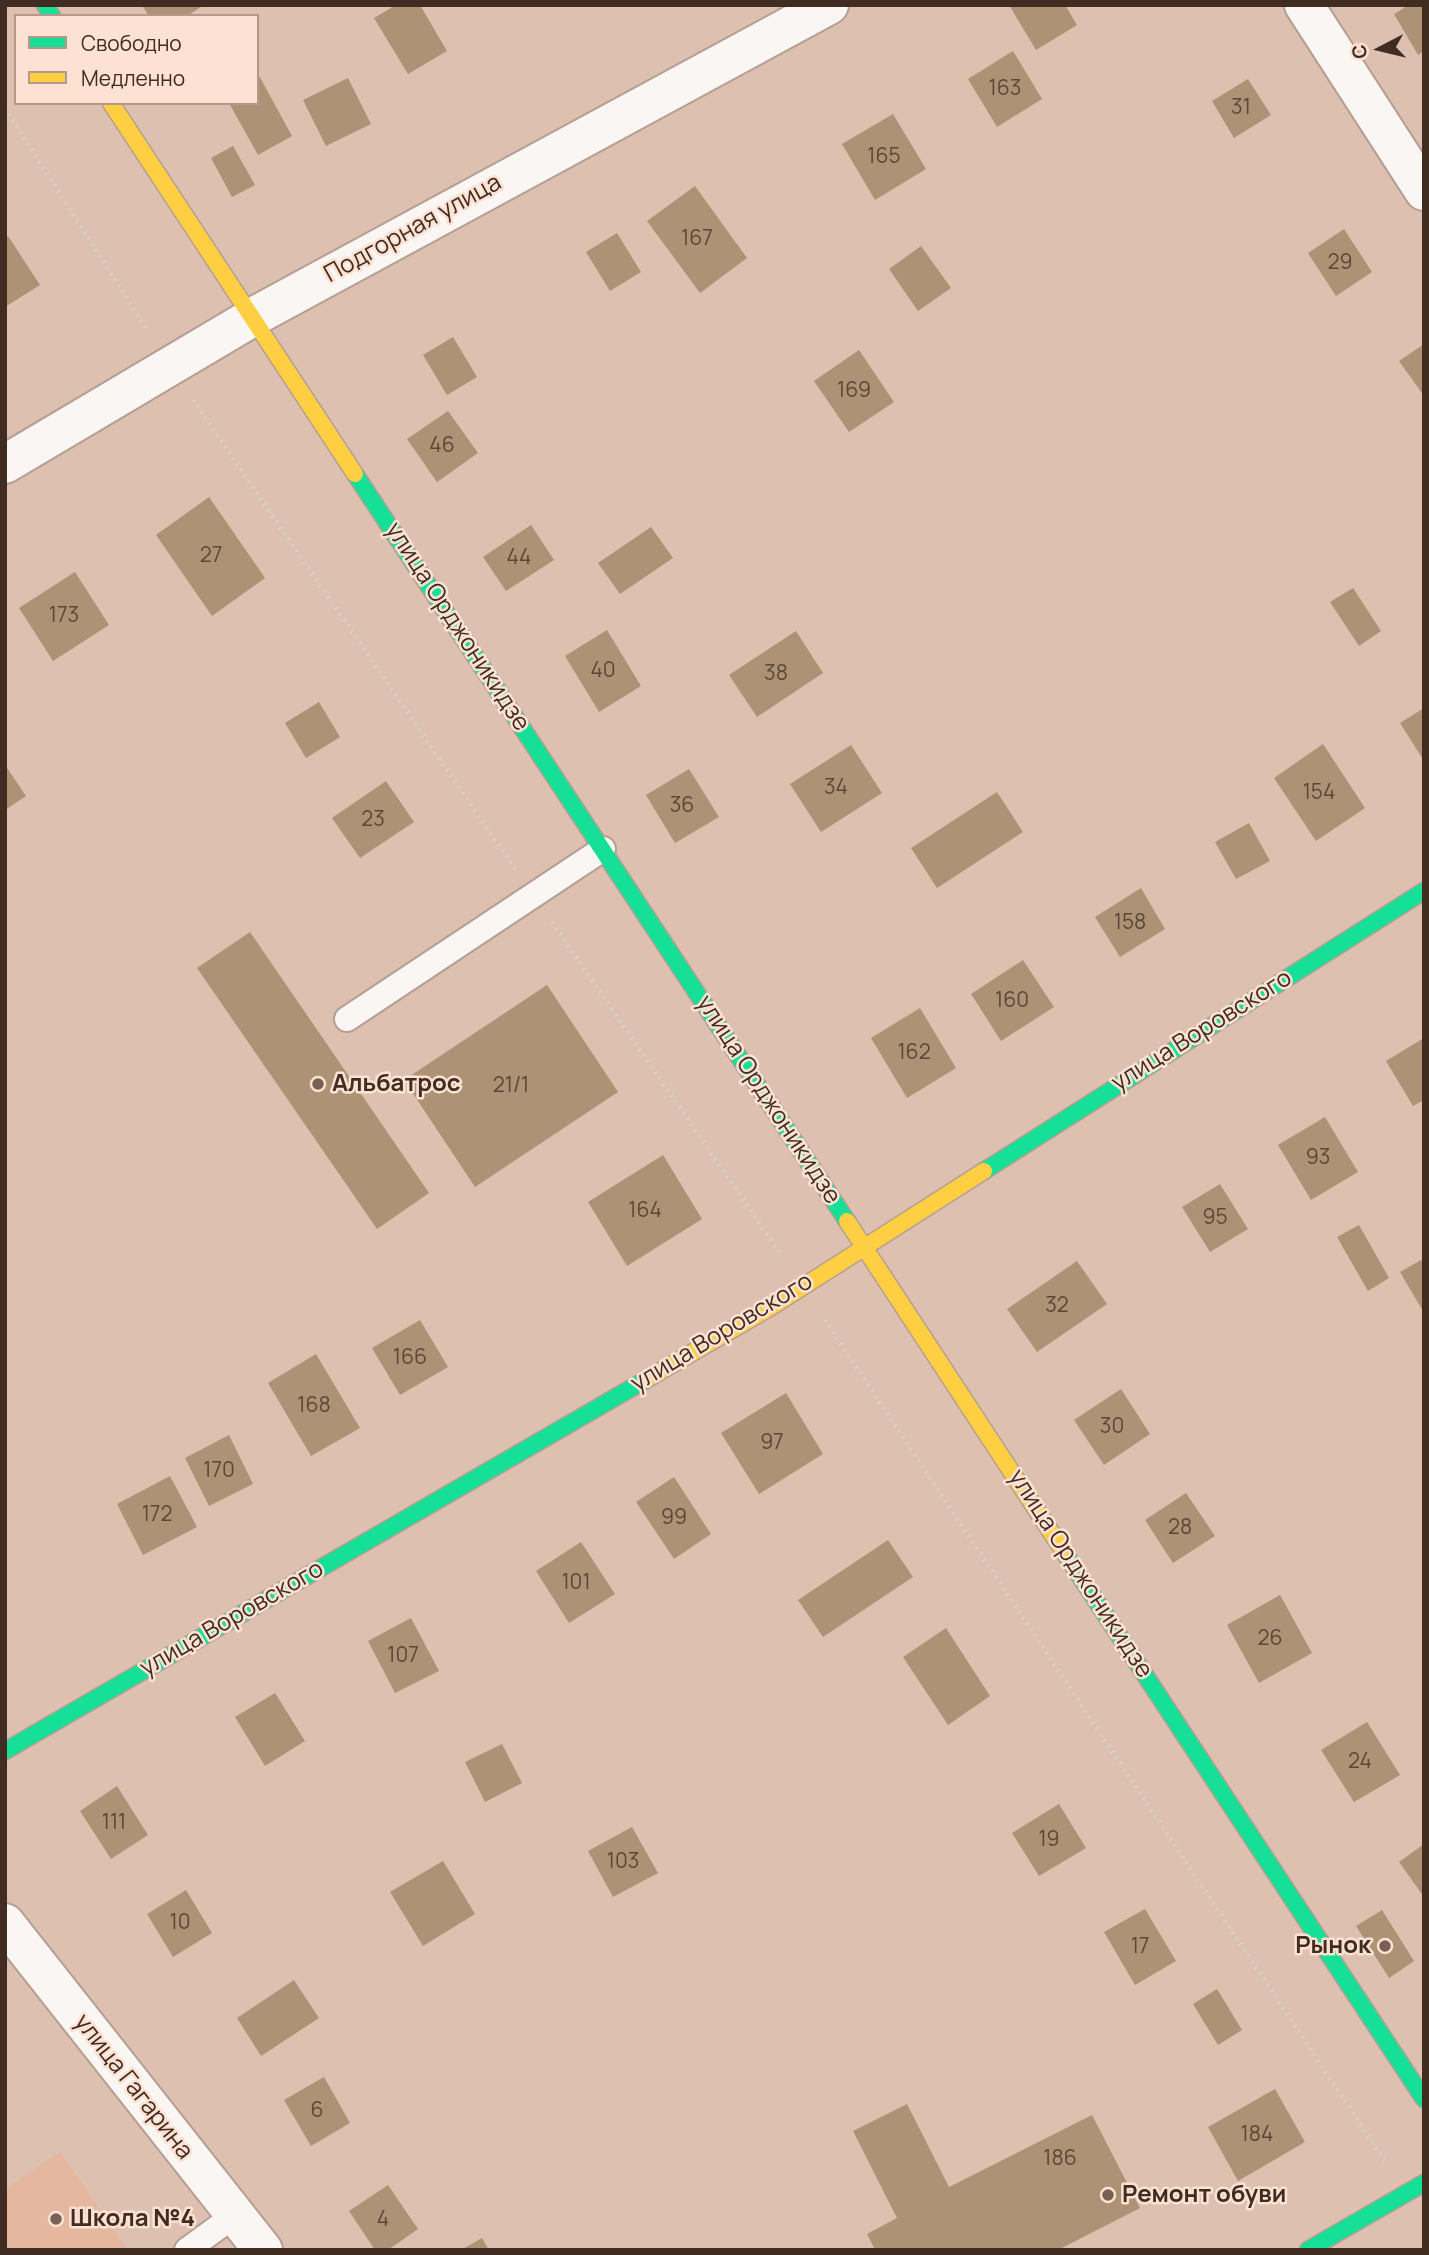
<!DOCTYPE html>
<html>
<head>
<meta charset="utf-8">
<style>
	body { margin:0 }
	#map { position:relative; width:1429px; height:2255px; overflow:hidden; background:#ddc0b0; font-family:Manrope,sans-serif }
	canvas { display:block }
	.frame { position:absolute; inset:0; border:7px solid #412c21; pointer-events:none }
	.legend { position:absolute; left:14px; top:14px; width:245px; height:91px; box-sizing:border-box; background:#fde2d3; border:2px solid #b2998c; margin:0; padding:9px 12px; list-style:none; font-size:21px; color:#412c21 }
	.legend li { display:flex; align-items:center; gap:14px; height:35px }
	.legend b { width:35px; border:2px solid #b2998c }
	.north { position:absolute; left:1345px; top:14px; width:70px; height:70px; -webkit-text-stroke:5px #fde2d3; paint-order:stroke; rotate:263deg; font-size:19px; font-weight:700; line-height:28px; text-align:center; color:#412c21 }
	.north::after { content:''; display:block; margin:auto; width:24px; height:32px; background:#412c21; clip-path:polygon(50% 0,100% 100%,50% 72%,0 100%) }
</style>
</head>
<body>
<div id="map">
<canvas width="1429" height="2255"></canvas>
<div class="frame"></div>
<ul class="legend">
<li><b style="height:9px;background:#16e098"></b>Свободно</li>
<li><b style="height:9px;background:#ffcf43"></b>Медленно</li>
</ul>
<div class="north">С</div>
</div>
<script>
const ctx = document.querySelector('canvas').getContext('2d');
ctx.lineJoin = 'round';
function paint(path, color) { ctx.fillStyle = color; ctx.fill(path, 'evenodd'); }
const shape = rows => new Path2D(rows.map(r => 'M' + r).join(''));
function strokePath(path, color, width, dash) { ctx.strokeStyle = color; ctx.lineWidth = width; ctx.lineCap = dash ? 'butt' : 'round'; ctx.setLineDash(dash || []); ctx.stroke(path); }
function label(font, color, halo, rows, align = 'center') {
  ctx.font = font + ' Manrope,sans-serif'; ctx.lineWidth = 5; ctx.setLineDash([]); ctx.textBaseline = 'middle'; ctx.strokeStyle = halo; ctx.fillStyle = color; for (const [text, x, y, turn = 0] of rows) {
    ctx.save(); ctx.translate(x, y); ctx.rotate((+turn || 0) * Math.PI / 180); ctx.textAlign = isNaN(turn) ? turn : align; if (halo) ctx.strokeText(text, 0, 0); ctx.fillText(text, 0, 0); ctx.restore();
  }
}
const built = shape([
	[60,2152,128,2250,5,2250,5,2189]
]);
const building = shape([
	[142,5,204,5,187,16,149,16],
	[396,5,420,5,447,51,408,74,374,18],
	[1009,5,1065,5,1077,25,1036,50],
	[1409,5,1424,5,1424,51,1418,55,1394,14],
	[1013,51,1042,99,997,127,968,79],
	[257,72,292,136,258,155,229,103,257,103],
	[348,78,371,124,326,146,303,100],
	[1248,79,1271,115,1234,138,1212,101],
	[893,114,926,169,875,200,842,144],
	[233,146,255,185,232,197,211,158],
	[695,186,747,258,700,293,647,221],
	[1344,229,1372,272,1336,296,1308,253],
	[617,233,641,272,610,291,586,252],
	[8,236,40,285,5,307,5,238],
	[921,246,951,288,918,311,889,269],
	[453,337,477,377,447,395,423,355],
	[1424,344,1424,396,1399,361],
	[859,350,894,402,849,432,814,381],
	[448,411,478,453,437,482,407,439],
	[209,497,265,578,212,616,156,535],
	[531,525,554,560,506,591,483,557],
	[651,527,673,558,620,594,598,563],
	[75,572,109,625,53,661,19,608],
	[1353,588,1381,631,1359,646,1330,602],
	[607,630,641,686,599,712,565,656],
	[796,631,823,673,757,717,729,675],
	[319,702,340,737,306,758,285,723],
	[1424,708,1424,761,1400,723],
	[1323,744,1365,808,1316,841,1274,778],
	[851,745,882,793,821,832,790,784],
	[5,765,26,796,5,810],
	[689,769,719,817,675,843,646,795],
	[386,781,414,822,360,858,332,818],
	[997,792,1023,832,937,888,911,848],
	[1249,823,1270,861,1236,879,1215,842],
	[1141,888,1165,929,1120,957,1095,917],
	[250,932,429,1193,377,1229,197,968],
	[1023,960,1054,1007,1001,1041,971,994],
	[547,985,618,1092,475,1187,404,1080],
	[920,1008,956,1068,907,1098,871,1038],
	[1424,1038,1424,1100,1413,1106,1386,1061],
	[1325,1117,1358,1172,1311,1200,1278,1145],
	[663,1155,702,1219,627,1266,588,1202],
	[1220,1184,1248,1229,1210,1252,1182,1207],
	[1359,1225,1389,1278,1368,1291,1337,1237],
	[1421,1260,1424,1264,1424,1313,1400,1272],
	[1077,1261,1107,1304,1037,1352,1007,1309],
	[420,1320,448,1367,400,1395,372,1348],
	[316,1354,360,1428,311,1456,268,1383],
	[1121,1389,1150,1434,1104,1465,1074,1420],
	[786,1393,823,1454,759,1494,721,1433],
	[229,1435,253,1484,209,1506,185,1458],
	[170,1476,197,1527,143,1555,117,1504],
	[674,1477,711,1534,674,1559,636,1502],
	[1186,1493,1215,1536,1173,1563,1145,1520],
	[888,1540,913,1577,823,1637,798,1600],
	[581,1542,615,1594,569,1623,536,1571],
	[1280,1595,1312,1653,1259,1683,1227,1625],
	[411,1618,439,1671,395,1693,368,1641],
	[946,1628,990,1696,948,1725,903,1657],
	[275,1693,305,1741,265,1766,235,1717],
	[1367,1722,1400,1775,1354,1802,1321,1750],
	[502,1744,522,1783,485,1802,465,1762],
	[117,1786,148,1835,111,1859,80,1811],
	[1059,1804,1086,1848,1039,1876,1012,1833],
	[632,1827,658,1873,613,1897,588,1851],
	[1424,1844,1424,1897,1399,1862],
	[443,1861,475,1914,423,1946,390,1892],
	[186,1890,212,1933,173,1957,147,1914],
	[1145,1909,1176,1961,1135,1985,1104,1932],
	[1382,1910,1414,1961,1389,1978,1356,1926],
	[294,1980,319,2018,261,2056,237,2018],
	[1217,1989,1242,2030,1218,2045,1193,2004],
	[324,2077,350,2123,311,2146,284,2100],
	[1275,2089,1305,2142,1238,2181,1208,2127],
	[907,2104,949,2187,1092,2115,1140,2208,1058,2250,875,2250,867,2234,897,2218,853,2131],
	[388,2185,418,2229,388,2250,375,2250,349,2211],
	[482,2238,489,2250,461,2250]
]);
const path = shape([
	[5,108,148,331],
	[193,400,515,869],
	[552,922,781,1255],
	[825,1320,1385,2161]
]);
const lane = shape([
	[347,1019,603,849],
	[187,2250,235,2215]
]);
const street = shape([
	[1304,5,1424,191],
	[5,464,253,317,829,5],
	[5,1923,263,2250]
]);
const fast = shape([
	[45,5,52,16],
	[355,474,847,1221],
	[984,1171,1424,891],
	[1066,1555,1424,2099],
	[5,1751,647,1379],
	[1308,2250,1424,2183]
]);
const slow = shape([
	[111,103,355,474],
	[847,1221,1066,1555],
	[647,1379,771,1307,984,1171]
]);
const markers = [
	[318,1084,7,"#786053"],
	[1385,1946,7,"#786053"],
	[1108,2195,7,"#786053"],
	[56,2219,7,"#786053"]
];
const numberNames = [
	["163",1005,89],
	["31",1241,108],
	["165",884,157],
	["167",697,239],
	["29",1340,263],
	["169",854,391],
	["46",442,446],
	["27",211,556],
	["44",519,558],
	["173",64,616],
	["40",603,671],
	["38",776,674],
	["34",836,788],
	["154",1319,793],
	["36",682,806],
	["23",373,820],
	["158",1130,923],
	["160",1012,1001],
	["162",914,1053],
	["21/1",511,1086],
	["93",1318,1158],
	["164",645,1211],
	["95",1215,1218],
	["32",1057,1306],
	["166",410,1358],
	["168",314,1406],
	["30",1112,1427],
	["97",772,1443],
	["170",219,1471],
	["172",157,1515],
	["99",674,1518],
	["28",1180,1528],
	["101",576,1583],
	["26",1270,1639],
	["107",403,1656],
	["24",1360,1762],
	["111",114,1823],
	["19",1049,1840],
	["103",623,1862],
	["10",180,1923],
	["17",1140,1947],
	["6",317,2111],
	["184",1257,2135],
	["186",1060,2159],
	["4",383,2220]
];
const streetNames = [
	["Подгорная улица",413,229,-29],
	["улица Орджоникидзе",457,627,57],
	["улица Воровского",1202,1031,-32],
	["улица Орджоникидзе",768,1100,57],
	["улица Воровского",722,1333,-31],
	["улица Орджоникидзе",1080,1574,57],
	["улица Воровского",232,1619,-30],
	["улица Гагарина",133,2087,52]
];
const poiNames = [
	["Альбатрос",332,1084],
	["Рынок",1371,1946,"right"],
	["Ремонт обуви",1122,2195],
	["Школа №4",70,2219]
];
paint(built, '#e4b79e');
paint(building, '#ad9276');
strokePath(lane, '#b59e92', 28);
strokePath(street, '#b59e92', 42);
strokePath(fast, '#b59e92', 19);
strokePath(slow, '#b59e92', 19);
strokePath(path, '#d9cfca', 4.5, [2, 5]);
strokePath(lane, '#faf6f3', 24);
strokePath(street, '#faf6f3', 38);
strokePath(fast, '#16e098', 16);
strokePath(slow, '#ffcf43', 16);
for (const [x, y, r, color] of markers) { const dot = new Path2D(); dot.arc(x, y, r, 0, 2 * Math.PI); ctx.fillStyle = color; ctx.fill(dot); strokePath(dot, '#fde2d3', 2.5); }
label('21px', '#5c4636', null, numberNames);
label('24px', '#412c21', '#fde2d3', streetNames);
label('bold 24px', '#412c21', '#fde2d3', poiNames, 'left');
</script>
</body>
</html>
